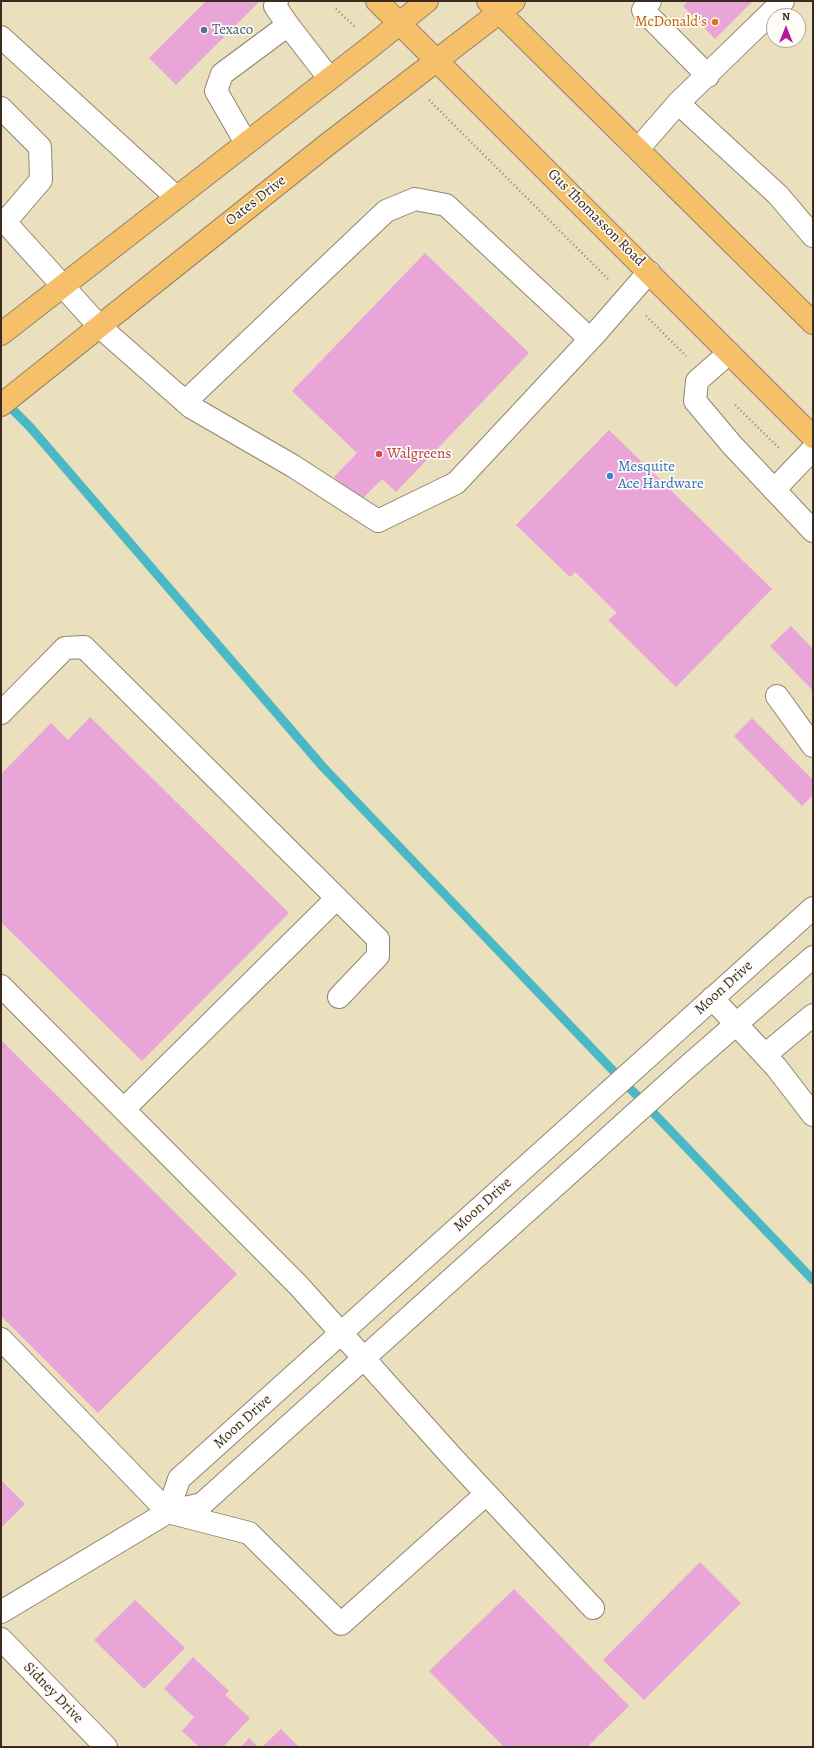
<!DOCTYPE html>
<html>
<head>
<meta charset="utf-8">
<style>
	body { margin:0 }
	#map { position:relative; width:814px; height:1748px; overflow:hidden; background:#eae0bd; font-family:Alegreya,serif }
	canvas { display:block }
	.frame { position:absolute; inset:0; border:2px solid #3b2a1e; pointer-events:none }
	.north { position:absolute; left:766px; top:8px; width:40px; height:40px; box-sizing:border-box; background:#fdfcf7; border:1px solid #afa8a0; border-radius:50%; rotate:0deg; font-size:11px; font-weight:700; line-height:16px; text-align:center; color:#3b2a1e }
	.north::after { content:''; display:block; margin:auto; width:14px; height:18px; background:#b5179e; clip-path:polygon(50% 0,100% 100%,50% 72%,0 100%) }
</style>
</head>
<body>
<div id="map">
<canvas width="814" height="1748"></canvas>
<div class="frame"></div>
<div class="north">N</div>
</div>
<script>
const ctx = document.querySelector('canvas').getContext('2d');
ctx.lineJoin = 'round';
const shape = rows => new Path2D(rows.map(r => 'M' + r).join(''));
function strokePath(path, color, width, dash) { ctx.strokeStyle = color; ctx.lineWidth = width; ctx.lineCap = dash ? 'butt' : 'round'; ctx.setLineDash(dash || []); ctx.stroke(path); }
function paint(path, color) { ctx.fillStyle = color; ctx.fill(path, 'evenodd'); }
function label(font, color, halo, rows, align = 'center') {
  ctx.font = font + ' Alegreya,serif'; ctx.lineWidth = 3.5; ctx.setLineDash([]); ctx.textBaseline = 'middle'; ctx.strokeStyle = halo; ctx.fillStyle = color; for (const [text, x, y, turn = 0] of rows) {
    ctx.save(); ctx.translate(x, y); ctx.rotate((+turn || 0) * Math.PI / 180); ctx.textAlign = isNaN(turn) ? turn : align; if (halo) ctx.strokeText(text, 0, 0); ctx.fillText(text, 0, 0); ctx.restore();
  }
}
const stream = shape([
	[5,402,30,427,323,767,813,1280]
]);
const building = shape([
	[206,1,260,1,176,85,149,58],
	[688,1,753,1,715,39,683,6],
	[425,253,529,353,396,492,382,479,359,502,334,477,357,453,292,391],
	[609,430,772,589,676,687,608,620,617,613,575,572,570,577,516,525],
	[791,626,813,649,813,691,770,646],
	[90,717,289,913,142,1061,1,922,1,774,51,723,68,740],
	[752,718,813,780,813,795,802,806,734,736],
	[1,1040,237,1274,98,1413,1,1316],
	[1,1480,25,1504,1,1528],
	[700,1562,741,1603,644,1700,603,1660],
	[514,1589,629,1706,587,1747,504,1747,429,1671],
	[135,1600,185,1648,144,1689,94,1640],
	[193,1657,229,1691,225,1695,250,1718,223,1747,199,1747,182,1731,194,1717,164,1689],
	[281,1729,299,1747,262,1747],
	[249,1738,258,1747,241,1747]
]);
const path = shape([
	[336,9,354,26],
	[429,100,608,279],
	[646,316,686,356],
	[735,405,779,448]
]);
const minor = shape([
	[277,1,275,6,288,25,329,78],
	[650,1,643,10,708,76],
	[1,37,176,197],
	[678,103,778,195,813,236],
	[1,108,40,147,41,180,5,222],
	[246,143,216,91,222,74,288,25],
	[638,149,678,103,783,1],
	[1,221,5,222,99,326,191,407,293,466,378,521,456,483,595,334,649,272],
	[729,353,697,381,695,401,732,445,813,531],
	[185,402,386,211,415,199,446,205,590,339],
	[774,490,813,449],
	[777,696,813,746],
	[1,713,65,648,84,647,378,939,378,956,339,997],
	[1,986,299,1286,453,1458,593,1608],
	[712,998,776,1067,813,1115],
	[765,1055,813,1015],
	[124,1109,337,898],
	[1,1339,168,1512,249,1533,341,1624,486,1494],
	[168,1512,179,1479,813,908],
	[1,1612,168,1512,202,1504,687,1067,813,957],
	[1,1639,106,1747]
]);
const major = shape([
	[377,1,813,437],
	[488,1,813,323],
	[1,334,373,45,427,1],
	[1,405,328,144,514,1]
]);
const markers = [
	[715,22,4,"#e8710a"],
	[204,30,4,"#5c6f8a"],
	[379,454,4,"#e0444e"],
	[610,476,4,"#3f7fe0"]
];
const foodNames = [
	["McDonald's",707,22]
];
const serviceNames = [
	["Texaco",212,30]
];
const streetNames = [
	["Oates Drive",256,201,-38],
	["Gus Thomasson Road",596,218,45],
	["Moon Drive",724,988,-42],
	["Moon Drive",483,1205,-42],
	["Moon Drive",243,1422,-42],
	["Sidney Drive",53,1693,46]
];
const healthNames = [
	["Walgreens",387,454]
];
const shopNames = [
	["Mesquite",618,467],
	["Ace Hardware",618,484]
];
strokePath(stream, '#4bb8c6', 9);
paint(building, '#e9a4d8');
strokePath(minor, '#92856e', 24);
strokePath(major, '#92856e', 24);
strokePath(path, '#92856e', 2.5, [1, 3]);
strokePath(minor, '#fff', 22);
strokePath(major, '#f6c06b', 22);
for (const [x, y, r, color] of markers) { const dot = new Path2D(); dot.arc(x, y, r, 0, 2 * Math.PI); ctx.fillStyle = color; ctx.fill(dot); strokePath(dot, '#fdfcf7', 1.5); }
label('15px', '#c56008', '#fdfcf7', foodNames, 'right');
label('15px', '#4e5e75', '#fdfcf7', serviceNames, 'left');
label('15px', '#3b2a1e', '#fdfcf7', streetNames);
label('15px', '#be3a42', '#fdfcf7', healthNames, 'left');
label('15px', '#366cbe', '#fdfcf7', shopNames, 'left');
</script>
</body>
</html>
